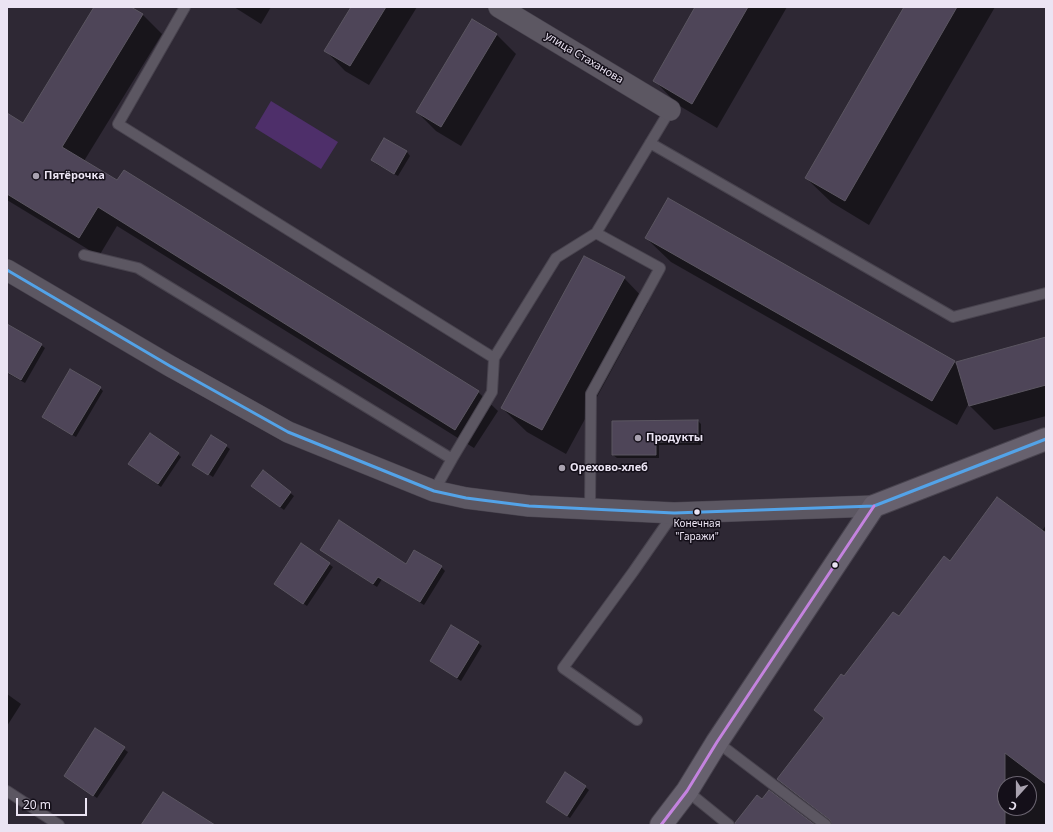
<!DOCTYPE html>
<html>
<head>
<meta charset="utf-8">
<style>
	body { margin:0 }
	#map { position:relative; width:1053px; height:832px; overflow:hidden; background:#2e2834; font-family:"Noto Sans",sans-serif }
	canvas { display:block }
	.frame { position:absolute; inset:0; border:8px solid #ebe4f3; pointer-events:none }
	.north { position:absolute; left:997px; top:776px; width:40px; height:40px; box-sizing:border-box; background:#140f19; border:1px solid #6a6470; border-radius:50%; rotate:201deg; font-size:11px; font-weight:700; line-height:16px; text-align:center; color:#ebe4f3 }
	.north::after { content:''; display:block; margin:auto; width:14px; height:18px; background:#a9a2b0; clip-path:polygon(50% 0,100% 100%,50% 72%,0 100%) }
	.scale { position:absolute; left:16px; top:798px; width:71px; height:18px; box-sizing:border-box; border:2px solid #ebe4f3; border-top:0; padding-left:5px; font-size:12px; line-height:14px; white-space:nowrap; color:#ebe4f3; -webkit-text-stroke:3px #140f19; paint-order:stroke }
</style>
</head>
<body>
<div id="map">
<canvas width="1053" height="832"></canvas>
<div class="frame"></div>
<div class="north">С</div>
<div class="scale">20 m</div>
</div>
<script>
const ctx = document.querySelector('canvas').getContext('2d');
ctx.lineJoin = 'round';
function paint(path, color) { ctx.fillStyle = color; ctx.fill(path, 'evenodd'); }
const shape = rows => new Path2D(rows.map(r => 'M' + r).join(''));
function strokePath(path, color, width, dash) { ctx.strokeStyle = color; ctx.lineWidth = width; ctx.lineCap = dash ? 'butt' : 'round'; ctx.setLineDash(dash || []); ctx.stroke(path); }
function label(font, color, halo, rows, align = 'center') {
  ctx.font = font + ' "Noto Sans",sans-serif'; ctx.lineWidth = 3; ctx.setLineDash([]); ctx.textBaseline = 'middle'; ctx.strokeStyle = halo; ctx.fillStyle = color; for (const [text, x, y, turn = 0] of rows) {
    ctx.save(); ctx.translate(x, y); ctx.rotate((+turn || 0) * Math.PI / 180); ctx.textAlign = isNaN(turn) ? turn : align; if (halo) ctx.strokeText(text, 0, 0); ctx.fillText(text, 0, 0); ctx.restore();
  }
}
const green = shape([
	[271,101,338,142,321,169,255,128]
]);
const shadow = shape([
	[95,7,129,7,143,15,162,34,84,161,478,392,498,411,474,448,117,226,99,256,7,200,7,114,23,124],
	[234,7,271,7,261,24],
	[352,7,417,7,369,85,345,71,326,51],
	[696,7,787,7,717,128,678,105,654,80],
	[905,7,995,7,869,225,831,202,806,178],
	[472,20,497,35,516,54,461,146,436,131,417,112],
	[384,140,407,152,410,156,398,176,376,164,373,160],
	[646,238,954,362,959,367,1046,338,1046,416,994,430,970,406,969,403,957,425,671,262],
	[624,278,648,303,566,454,527,432,502,408],
	[7,335,41,345,45,348,25,383,7,373],
	[100,388,103,391,76,437,46,420,43,416],
	[698,421,701,424,701,445,659,445,659,458,617,458,613,455],
	[211,436,230,449,213,477,196,466],
	[178,454,181,457,161,487,133,467],
	[263,472,294,496,284,510,256,489],
	[1046,525,1046,825,833,825,831,821,778,779,825,719,815,710,950,562,1042,531],
	[1005,784,1029,784,1029,808,1005,808],
	[301,545,333,567,307,606,275,584],
	[321,550,406,565,441,567,445,571,424,605,382,579,377,587],
	[478,643,482,646,461,681,431,661],
	[7,694,21,704,7,726],
	[96,729,128,752,97,798,65,776],
	[585,787,589,790,570,818,547,802]
]);
const building = shape([
	[94,7,131,7,143,14,62,147,117,180,124,170,479,391,455,430,98,207,79,238,7,194,7,113,23,123,94,7],
	[351,7,386,7,350,66,324,51,351,7],
	[695,7,748,7,692,104,653,81,695,7],
	[904,7,957,7,845,201,805,178,904,7],
	[472,19,497,34,441,127,416,112,472,19],
	[384,138,407,151,394,174,371,160,384,138],
	[668,198,955,361,932,401,645,238,668,198],
	[584,256,625,277,542,430,501,408,584,256],
	[7,324,42,344,21,380,7,372,7,324],
	[1046,337,1046,385,969,406,956,362,1046,337],
	[70,369,101,387,72,435,42,417,70,369],
	[698,420,698,442,656,442,656,455,612,455,612,421,698,420],
	[150,433,179,453,158,484,128,464,150,433],
	[211,435,227,445,208,475,192,465,211,435],
	[263,470,291,492,280,507,251,486,263,470],
	[997,497,1046,533,1046,784,1005,753,1005,825,832,825,830,820,777,779,824,718,814,710,841,674,844,676,893,612,899,616,944,556,950,561,997,497],
	[339,520,406,564,414,550,442,566,420,602,378,577,373,584,320,550,339,520],
	[301,543,330,563,303,604,274,584,301,543],
	[451,625,479,642,457,678,430,661,451,625],
	[95,728,125,747,93,796,64,776,95,728],
	[565,772,586,786,567,816,546,802,565,772],
	[769,790,815,825,735,825,735,823,757,795,762,799,769,790],
	[163,792,215,825,141,825,163,792]
]);
const lane = shape([
	[185,7,118,124,494,358,556,258,596,233,670,110],
	[650,143,953,317,1046,293],
	[84,255,138,268,452,459,492,392,494,358],
	[434,491,452,459],
	[590,509,591,394,660,268,596,233],
	[637,720,563,668,633,572,674,513],
	[717,742,826,825],
	[7,791,59,825],
	[687,791,729,825]
]);
const street = shape([
	[499,7,670,110],
	[7,270,170,366,288,432,434,491,466,498,529,506,674,513,874,506]
]);
const secondary = shape([
	[661,825,687,791,717,742,874,506,1046,439]
]);
const bus1 = shape([
	[7,270,170,366,288,432,434,491,466,498,529,506,674,513,874,506,1046,439]
]);
const bus2 = shape([
	[661,825,687,791,717,742,874,506]
]);
const markers = [
	[36,176,4,"#a9a2b0"],
	[638,438,4,"#a9a2b0"],
	[562,468,4,"#a9a2b0"],
	[697,512,3.5,"#ebe4f3"],
	[835,565,3.5,"#ebe4f3"]
];
const busNames = [
	["Конечная",697,524],
	["\"Гаражи\"",697,537]
];
const streetNames = [
	["улица Стаханова",584,58,31]
];
const poiNames = [
	["Пятёрочка",44,176],
	["Продукты",646,438],
	["Орехово-хлеб",570,468]
];
paint(green, '#4e2f6a');
paint(shadow, '#0007');
paint(building, '#4e4558');
strokePath(building, '#5b5661', 1);
strokePath(lane, '#48434e', 12);
strokePath(street, '#48434e', 22);
strokePath(secondary, '#48434e', 24);
strokePath(lane, '#5c5762', 10);
strokePath(street, '#5c5762', 21);
strokePath(secondary, '#67616e', 22);
strokePath(bus1, '#53a3e8', 3);
strokePath(bus2, '#c483df', 3);
for (const [x, y, r, color] of markers) { const dot = new Path2D(); dot.arc(x, y, r, 0, 2 * Math.PI); ctx.fillStyle = color; ctx.fill(dot); strokePath(dot, '#140f19', 1.5); }
label('10px', '#ebe4f3', '#140f19', busNames);
label('11px', '#ebe4f3', '#140f19', streetNames);
label('bold 11px', '#ebe4f3', '#140f19', poiNames, 'left');
</script>
</body>
</html>
